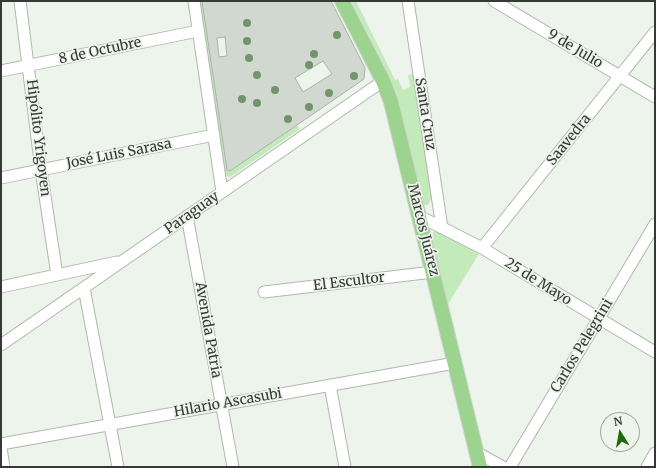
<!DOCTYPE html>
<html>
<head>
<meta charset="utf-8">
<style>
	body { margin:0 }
	#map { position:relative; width:656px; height:468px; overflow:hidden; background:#edf4eb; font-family:Merriweather,serif }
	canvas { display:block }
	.frame { position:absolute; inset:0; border:2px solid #363935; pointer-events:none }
	.north { position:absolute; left:600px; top:412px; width:40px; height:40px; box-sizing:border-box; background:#edf4eb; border:1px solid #a4a9a2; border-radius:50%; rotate:349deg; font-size:11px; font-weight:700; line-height:16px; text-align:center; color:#363935 }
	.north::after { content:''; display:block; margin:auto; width:14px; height:18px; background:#1f6a07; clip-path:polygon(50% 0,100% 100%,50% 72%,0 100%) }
</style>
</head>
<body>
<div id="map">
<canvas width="656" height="468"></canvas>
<div class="frame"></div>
<div class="north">N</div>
</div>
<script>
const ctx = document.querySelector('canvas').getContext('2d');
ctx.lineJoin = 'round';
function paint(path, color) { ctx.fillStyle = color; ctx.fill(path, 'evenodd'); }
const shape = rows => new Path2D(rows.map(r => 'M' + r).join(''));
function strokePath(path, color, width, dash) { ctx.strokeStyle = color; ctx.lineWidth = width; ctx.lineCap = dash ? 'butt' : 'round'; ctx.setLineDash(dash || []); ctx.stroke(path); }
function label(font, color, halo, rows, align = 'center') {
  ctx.font = font + ' Merriweather,serif'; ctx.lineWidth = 3.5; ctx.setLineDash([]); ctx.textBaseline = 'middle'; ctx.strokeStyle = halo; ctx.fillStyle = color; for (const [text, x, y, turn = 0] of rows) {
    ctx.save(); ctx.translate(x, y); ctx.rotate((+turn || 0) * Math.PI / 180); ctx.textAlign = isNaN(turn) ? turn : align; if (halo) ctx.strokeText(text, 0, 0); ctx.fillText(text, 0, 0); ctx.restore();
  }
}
const green = shape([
	[200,1,202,1,227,170,230,171,297,125,300,129,230,177,226,176,225,174],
	[351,1,356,1,395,80,398,79,403,90,410,87,408,75,414,74,432,197,428,205,424,205,423,204,399,102,384,65],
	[436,231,439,231,479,254,448,304,432,238,433,232]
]);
const building = shape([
	[202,1,331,1,365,68,364,79,230,171,227,170,202,1],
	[225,37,227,56,219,57,217,38,225,37],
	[323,61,332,74,303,92,295,78,323,61]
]);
const minor = shape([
	[20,1,41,170,57,275],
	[194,1,222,192],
	[408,1,442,228],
	[494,1,655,97],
	[1,71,198,31],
	[1,178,214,135],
	[187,216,233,467],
	[419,216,482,248,655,352],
	[482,248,655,32],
	[1,287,117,262],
	[84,288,118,467],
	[264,292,433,272],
	[1,345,383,81],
	[330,385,345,467],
	[1,444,455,363],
	[1,448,4,467],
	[476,452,503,467],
	[510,467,655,224],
	[647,467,655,453]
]);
const major = shape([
	[342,1,383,81,391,102,480,467]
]);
const trees = [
	[247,23],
	[337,35],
	[247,41],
	[314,54],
	[249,58],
	[309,65],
	[257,75],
	[354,76],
	[275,90],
	[329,93],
	[242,99],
	[257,103],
	[309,107],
	[288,119]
];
const streetNames = [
	["9 de Julio",575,49,31],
	["8 de Octubre",100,51,-12],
	["Santa Cruz",425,114,81],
	["Hipólito Yrigoyen",38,138,83],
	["Saavedra",569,140,-51],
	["José Luis Sarasa",119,154,-11],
	["Paraguay",192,213,-35],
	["Marcos Juárez",423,230,76],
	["El Escultor",349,282,-7],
	["25 de Mayo",538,282,32],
	["Avenida Patria",208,330,80],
	["Carlos Pelegrini",582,346,-59],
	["Hilario Ascasubi",228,403,-10]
];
paint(green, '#c3eaba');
paint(building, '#d1d8d0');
strokePath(building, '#aab1a9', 1);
strokePath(minor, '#b0b7af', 13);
strokePath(major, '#d3d3d3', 16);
strokePath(minor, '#fff', 11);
strokePath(major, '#9bd38f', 14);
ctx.fillStyle = '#72946a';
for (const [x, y] of trees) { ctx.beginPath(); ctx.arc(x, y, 4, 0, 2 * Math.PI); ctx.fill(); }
label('14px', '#363935', '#edf4eb', streetNames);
</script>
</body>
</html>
